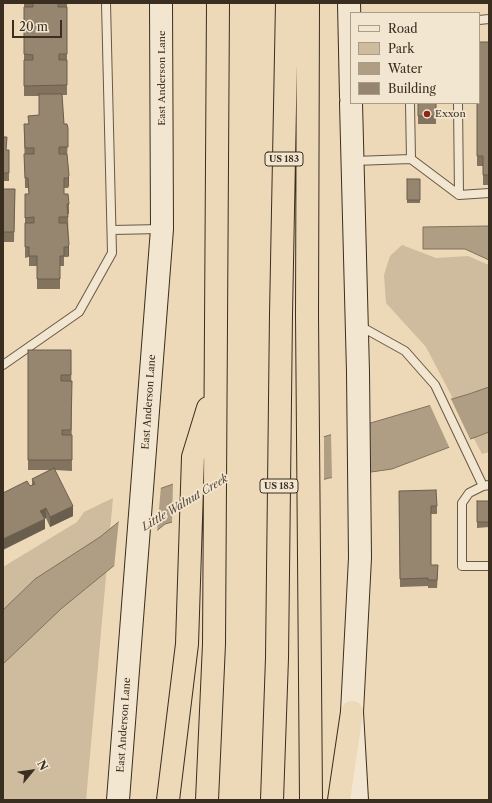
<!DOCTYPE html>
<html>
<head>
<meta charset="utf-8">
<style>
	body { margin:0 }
	#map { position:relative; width:492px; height:803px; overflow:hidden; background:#edd8b7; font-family:"Libre Caslon Text",serif }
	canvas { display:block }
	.frame { position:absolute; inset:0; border:4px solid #3a2e20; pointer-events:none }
	.legend { position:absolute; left:350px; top:12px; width:130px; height:92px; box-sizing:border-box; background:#f3e6d0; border:1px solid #a99c8a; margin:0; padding:5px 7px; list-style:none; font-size:12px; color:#3a2e20 }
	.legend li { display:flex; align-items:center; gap:8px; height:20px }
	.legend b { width:20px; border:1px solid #a99c8a }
	.north { position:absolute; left:12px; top:751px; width:40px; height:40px; -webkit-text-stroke:3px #f3e6d0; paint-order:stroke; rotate:61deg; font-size:11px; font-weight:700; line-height:16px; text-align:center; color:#3a2e20 }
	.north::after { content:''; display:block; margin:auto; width:14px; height:18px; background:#3a2e20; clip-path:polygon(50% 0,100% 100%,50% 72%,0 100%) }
	.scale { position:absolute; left:12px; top:20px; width:50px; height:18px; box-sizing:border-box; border:2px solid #3a2e20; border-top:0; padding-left:5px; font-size:12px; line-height:14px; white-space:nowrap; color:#3a2e20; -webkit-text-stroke:3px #f3e6d0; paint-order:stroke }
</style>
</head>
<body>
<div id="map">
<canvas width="492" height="803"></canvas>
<div class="frame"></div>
<ul class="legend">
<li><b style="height:5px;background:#f3e6d0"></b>Road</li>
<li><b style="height:11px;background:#cfbb9d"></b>Park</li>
<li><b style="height:11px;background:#b09e84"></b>Water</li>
<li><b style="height:11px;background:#97866f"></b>Building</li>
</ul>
<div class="north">N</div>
<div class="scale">20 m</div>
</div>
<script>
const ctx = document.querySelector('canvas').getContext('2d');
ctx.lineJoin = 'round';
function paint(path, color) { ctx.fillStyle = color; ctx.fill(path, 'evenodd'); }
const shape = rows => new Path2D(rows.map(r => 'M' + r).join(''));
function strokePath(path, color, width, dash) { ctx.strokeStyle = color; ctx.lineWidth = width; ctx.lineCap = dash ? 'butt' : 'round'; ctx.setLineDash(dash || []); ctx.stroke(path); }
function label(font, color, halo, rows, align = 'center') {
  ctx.font = font + ' "Libre Caslon Text",serif'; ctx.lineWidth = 3.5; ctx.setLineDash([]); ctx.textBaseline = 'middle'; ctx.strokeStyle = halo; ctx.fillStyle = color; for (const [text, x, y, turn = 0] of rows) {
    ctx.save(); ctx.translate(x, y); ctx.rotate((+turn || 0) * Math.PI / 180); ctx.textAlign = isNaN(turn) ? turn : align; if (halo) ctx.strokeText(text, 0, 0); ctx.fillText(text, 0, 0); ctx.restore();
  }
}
const green = shape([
	[402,245,436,258,468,256,489,265,489,452,482,454,426,347,386,303,384,275,390,256],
	[113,498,86,800,3,800,3,567,77,522,84,512]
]);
const water = shape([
	[489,226,489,260,465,249,423,249,423,227,489,226],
	[489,387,489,432,392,469,329,478,165,524,62,608,3,664,3,610,35,579,100,537,159,489,228,465,469,394,489,387]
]);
const pier = shape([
	[450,397,471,441,450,449,429,403],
	[370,420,371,474,332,480,331,433],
	[324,436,324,481,303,487,302,442],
	[300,442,299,488,172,524,173,482,228,463],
	[161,486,157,532,114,568,119,519]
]);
const lane = shape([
	[479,20,489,19],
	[410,103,411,159,459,195,489,193],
	[458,103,459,195],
	[354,161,411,159],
	[112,230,161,229],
	[360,326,405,351,435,385,483,486],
	[3,365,79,312,112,253,106,3],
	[489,485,483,486,469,493,462,503,462,566,489,566]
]);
const secondary = shape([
	[349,3,351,97],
	[351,103,358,372,360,558,352,712,357,800],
	[118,800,162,229,161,3]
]);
const highway = shape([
	[308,3,307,315,311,800],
	[168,800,187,644,193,457,208,408],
	[207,800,214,644,218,3],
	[272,800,277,658,281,314,287,3],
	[339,800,352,712]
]);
const wall = shape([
	[24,3,67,3,67,95,62,95,64,124,68,138,67,157,69,185,68,188,64,188,64,194,69,204,69,214,68,214,69,255,68,257,64,257,64,266,60,266,60,289,37,289,37,266,29,266,29,257,25,258,25,194,29,194,28,188,25,188,24,124,28,124,39,115,39,96,24,96],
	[489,42,489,185,483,185,483,166,477,166,477,103],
	[418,103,436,103,436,124,418,124],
	[3,137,6,150,9,150,9,181,3,181],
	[407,179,420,179,420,203,407,203],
	[3,189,15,189,14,242,3,242],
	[28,350,71,350,72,471,55,470,73,516,50,527,46,518,44,519,45,529,30,486,32,485,32,479,50,470,28,470],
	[399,491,437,506,437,514,431,514,431,565,438,573,437,588,428,588,428,586,400,587],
	[477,501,489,501,489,527,477,528]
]);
const shadedWall = shape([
	[69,175,69,185,68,188,68,178],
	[69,244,69,255,68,257,68,247],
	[73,506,73,516,50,527,50,517],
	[46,508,46,518,40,521,40,511],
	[45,519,45,529,3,550,3,539]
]);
const building = shape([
	[33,3,58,3,58,7,67,7,67,54,59,54,59,60,67,60,67,85,24,86,24,60,33,60,33,55,24,54,24,7,33,7,33,3],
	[479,42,489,42,489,175,483,175,483,156,477,156,477,103,479,103,479,42],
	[39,94,62,94,64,124,67,124,68,128,68,147,59,147,59,154,67,154,69,175,68,178,64,178,64,194,68,194,69,204,67,204,68,217,59,217,59,223,67,223,69,244,68,247,64,247,64,256,60,256,60,279,37,279,37,256,29,256,29,247,25,247,25,223,34,223,34,217,25,218,25,194,29,194,28,178,25,178,24,154,34,154,34,148,25,148,24,124,29,124,28,116,39,115,39,94],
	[418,103,436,103,436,116,418,116,418,103],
	[3,137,7,137,6,150,9,150,9,173,3,173,3,137],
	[407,179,420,179,420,200,407,200,407,179],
	[3,189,15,189,14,232,3,232,3,189],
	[28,350,71,350,71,375,61,375,61,381,72,381,71,430,62,430,62,435,72,435,72,460,28,460,28,350],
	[54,468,73,506,50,517,46,508,40,511,45,519,3,539,3,493,27,481,30,486,35,484,32,479,54,468],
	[436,490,437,506,431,506,431,565,438,565,437,580,428,580,428,578,400,579,399,491,436,490],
	[477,501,489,501,489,522,477,522,477,501]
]);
const markers = [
	[427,114,4,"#8f2418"]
];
const shields = [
	[284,159,38],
	[279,486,38]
];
const shieldNames = [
	["US 183",284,159],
	["US 183",279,486]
];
const streetNames = [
	["East Anderson Lane",162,78,-90],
	["East Anderson Lane",149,402,-86],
	["East Anderson Lane",124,725,-86]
];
const poiNames = [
	["Exxon",435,114]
];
const waterNames = [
	["Little Walnut Creek",185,503,-31]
];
paint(green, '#cfbb9d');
paint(water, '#b09e84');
strokePath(water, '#81715c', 1);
paint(pier, '#edd8b7');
strokePath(lane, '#675846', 10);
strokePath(secondary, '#3a2e20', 24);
strokePath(highway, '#3a2e20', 24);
strokePath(lane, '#f3e6d0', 8);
strokePath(secondary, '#f3e6d0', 22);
strokePath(highway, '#edd8b7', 22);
paint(wall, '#82735f');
paint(shadedWall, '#6a5e4e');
paint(building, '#97866f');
strokePath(building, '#6a5e4e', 1);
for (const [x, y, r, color] of markers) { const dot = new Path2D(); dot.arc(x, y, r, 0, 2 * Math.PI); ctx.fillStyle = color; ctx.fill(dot); strokePath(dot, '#f3e6d0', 1.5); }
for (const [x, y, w] of shields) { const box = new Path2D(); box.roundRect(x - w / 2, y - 7, w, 14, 3); ctx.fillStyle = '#f3e6d0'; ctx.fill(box); strokePath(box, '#3a2e20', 1); }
label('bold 9px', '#3a2e20', null, shieldNames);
label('10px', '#3a2e20', '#f3e6d0', streetNames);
label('10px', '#3a2e20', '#f3e6d0', poiNames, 'left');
label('italic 11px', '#584a39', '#f3e6d0', waterNames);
</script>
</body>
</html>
